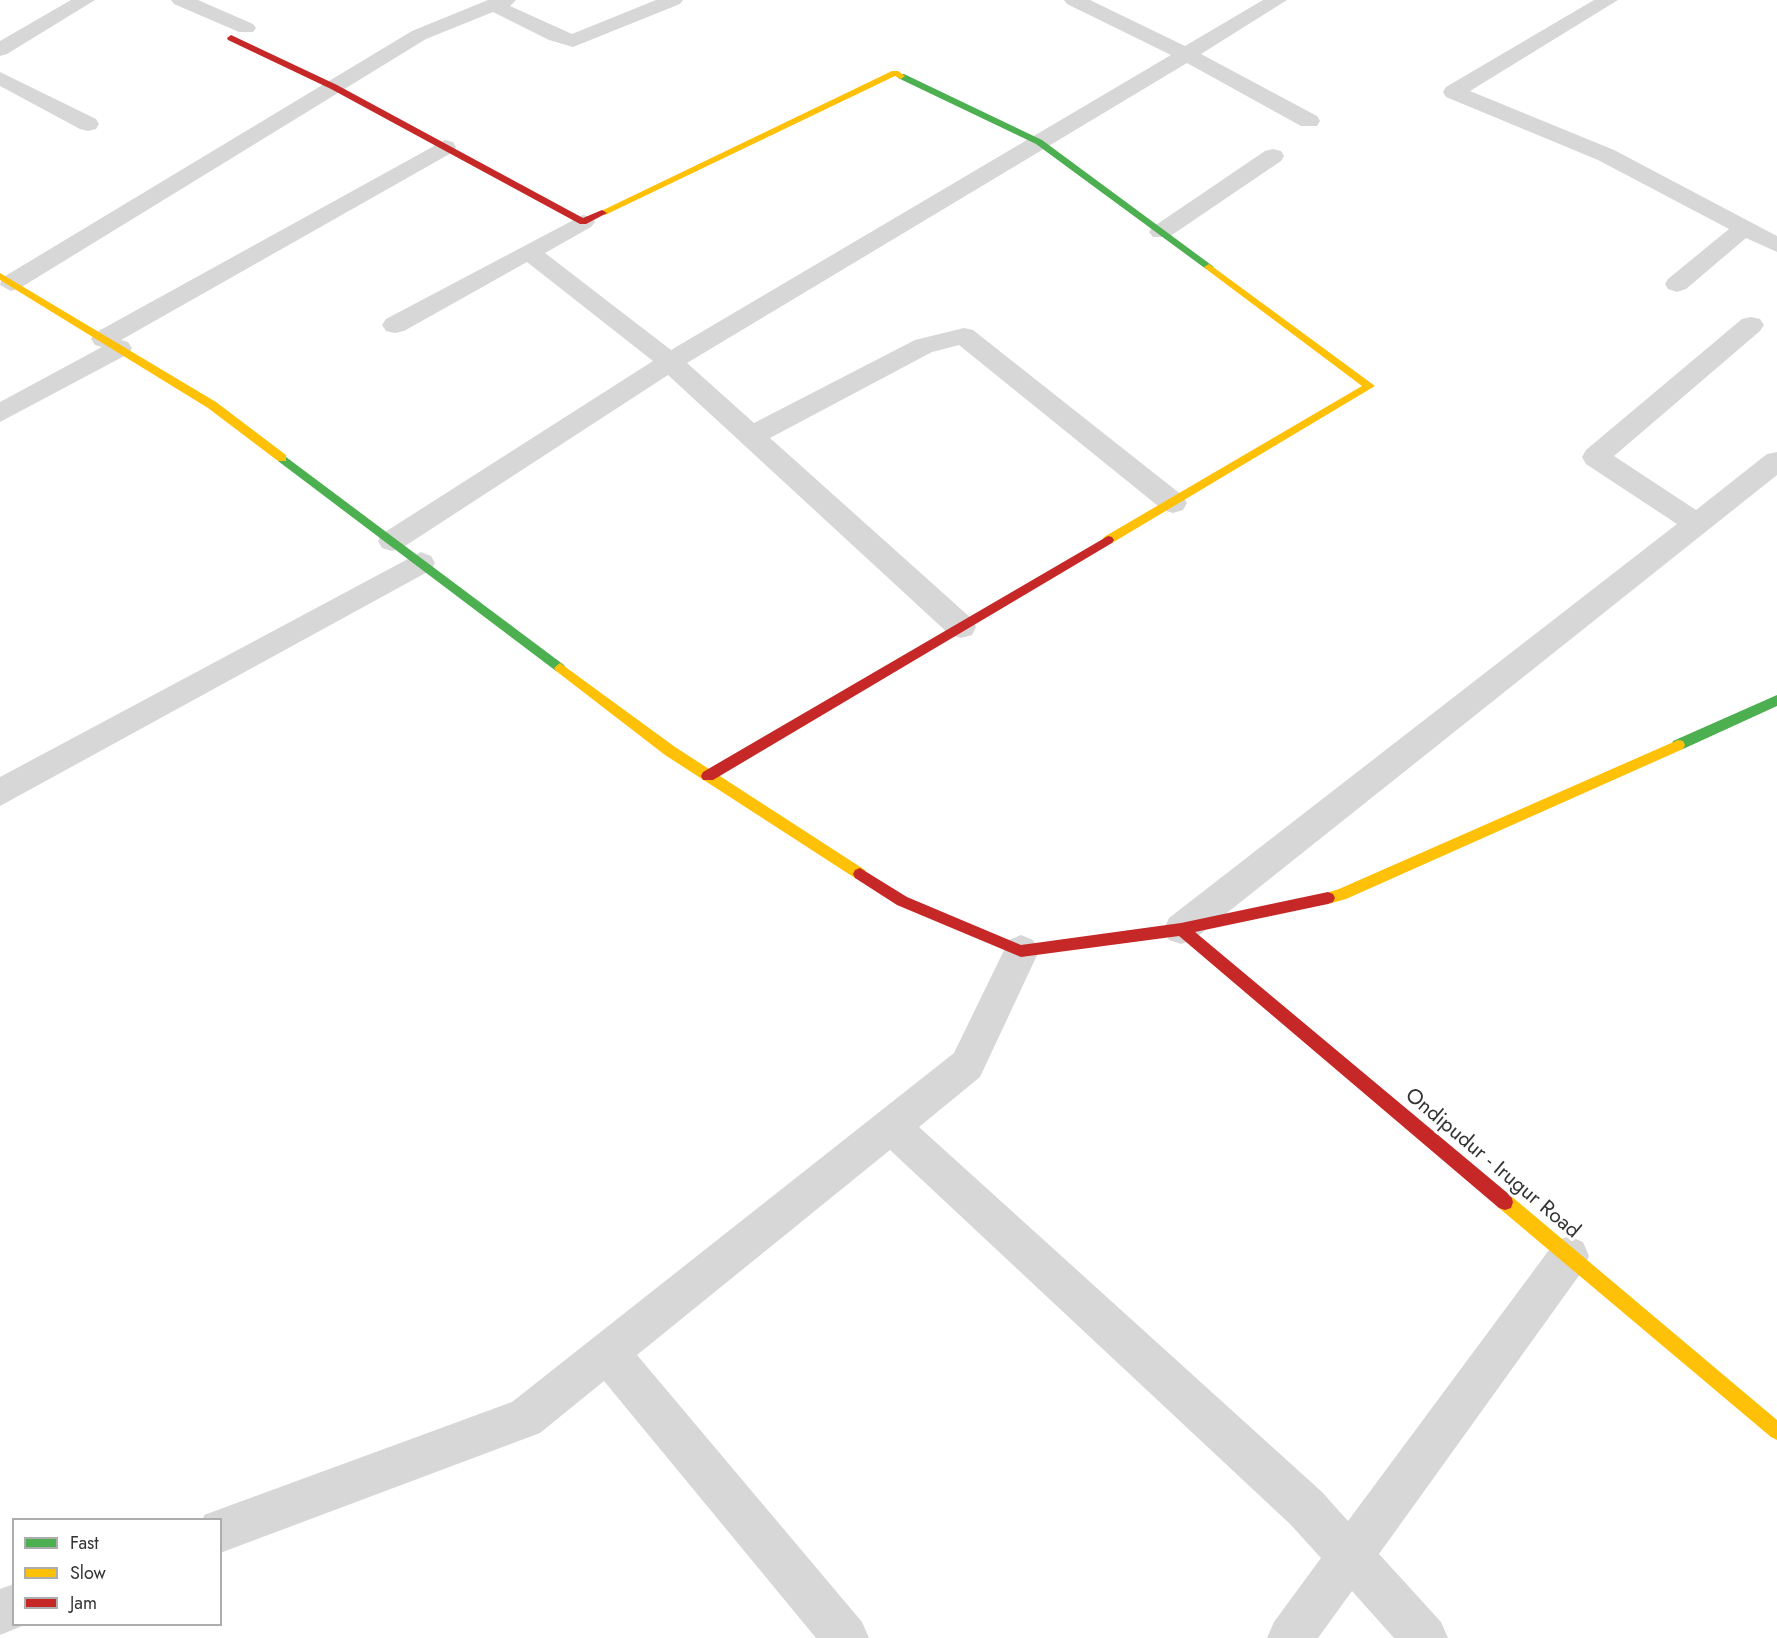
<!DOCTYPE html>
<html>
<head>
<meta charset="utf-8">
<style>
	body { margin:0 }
	#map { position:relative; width:1777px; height:1638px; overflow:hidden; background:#fff; font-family:Jost,sans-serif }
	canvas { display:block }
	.legend { position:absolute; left:12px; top:1518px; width:210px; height:108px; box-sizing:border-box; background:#fff; border:2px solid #adadad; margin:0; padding:8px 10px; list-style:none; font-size:18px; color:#333 }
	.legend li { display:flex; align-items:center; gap:12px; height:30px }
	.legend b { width:30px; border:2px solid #adadad }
</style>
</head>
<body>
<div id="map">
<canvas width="1777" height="1638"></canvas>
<ul class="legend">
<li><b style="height:8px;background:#4caf50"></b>Fast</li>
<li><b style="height:8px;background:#ffc107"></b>Slow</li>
<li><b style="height:8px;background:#c62828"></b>Jam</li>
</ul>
</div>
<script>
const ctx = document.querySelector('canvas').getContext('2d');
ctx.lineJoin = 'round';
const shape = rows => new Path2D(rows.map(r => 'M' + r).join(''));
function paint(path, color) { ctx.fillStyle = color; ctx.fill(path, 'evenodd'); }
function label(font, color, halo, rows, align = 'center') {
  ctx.font = font + ' Jost,sans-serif'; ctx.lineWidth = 6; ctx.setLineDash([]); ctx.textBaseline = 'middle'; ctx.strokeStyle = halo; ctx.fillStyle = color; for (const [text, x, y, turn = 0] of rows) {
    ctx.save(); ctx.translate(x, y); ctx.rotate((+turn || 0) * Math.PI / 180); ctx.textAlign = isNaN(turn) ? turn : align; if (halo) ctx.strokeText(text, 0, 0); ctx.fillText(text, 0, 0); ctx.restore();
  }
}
const street = shape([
	[71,0,95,0,7,54,0,56,0,41,71,0],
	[171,0,198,0,253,24,256,28,253,32,239,32,174,4,171,0],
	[488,0,516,0,510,6,572,34,656,0,683,0,680,4,573,47,549,40,493,12,426,39,20,288,11,291,0,285,2,278,412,31,488,0],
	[1064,0,1090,0,1185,46,1263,0,1287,0,1201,54,1317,116,1320,121,1317,126,1301,126,1187,63,687,363,754,423,915,340,964,328,973,330,1183,496,1187,503,1183,510,1173,513,1163,510,959,345,932,352,770,438,972,619,976,627,972,635,961,638,950,635,668,375,402,548,392,551,382,548,378,541,382,534,653,361,527,262,404,331,395,333,386,331,382,325,386,319,583,215,591,217,595,222,591,227,545,253,671,350,1171,55,1067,4,1064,0],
	[1594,0,1618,0,1470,91,1614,150,1777,236,1777,252,1746,238,1686,289,1677,292,1668,289,1665,284,1668,279,1729,229,1598,160,1446,97,1443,92,1446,87,1594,0],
	[0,72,96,119,99,124,96,129,88,131,80,129,0,86,0,72],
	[445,140,453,142,456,147,453,152,121,340,128,342,132,348,128,354,0,422,0,402,102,347,95,345,91,339,95,333,445,140],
	[1273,149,1281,151,1284,156,1281,161,1169,237,1153,237,1149,232,1153,227,1265,151,1273,149],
	[1751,317,1760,319,1764,325,1760,331,1614,456,1696,510,1767,454,1777,452,1777,475,1193,940,1181,944,1169,940,1164,929,1169,918,1677,524,1586,464,1582,457,1586,450,1742,319,1751,317],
	[421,552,431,556,435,563,431,570,0,806,0,777,421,552],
	[1021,935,1033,940,1039,951,980,1077,919,1127,1322,1492,1348,1521,1555,1242,1569,1236,1583,1242,1589,1256,1583,1270,1379,1554,1441,1622,1448,1638,1394,1638,1352,1591,1318,1638,1267,1638,1274,1622,1321,1558,1290,1524,890,1150,637,1355,862,1622,869,1638,816,1638,604,1381,540,1433,220,1553,220,1520,203,1520,204,1515,512,1402,954,1053,1009,940,1021,935],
	[14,1584,14,1624,27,1624,0,1635,0,1589,14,1584]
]);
const fast = shape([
	[898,74,904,74,1042,140,1214,267,1209,270,1206,269,1036,144,898,78,898,74],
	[282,454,564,665,566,668,564,671,556,671,278,461,278,455,282,454],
	[1777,695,1777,706,1683,749,1678,750,1673,749,1671,745,1673,741,1777,695]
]);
const slow = shape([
	[892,71,898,71,905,76,901,79,895,76,605,215,597,213,892,71],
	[1209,264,1375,386,1112,543,1104,543,1102,540,1104,537,1362,386,1206,269,1204,267,1209,264],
	[0,273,216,402,286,455,286,461,278,461,208,408,0,280,0,273],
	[560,663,675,747,865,870,867,874,865,878,860,880,855,878,665,755,556,671,554,668,560,663],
	[1678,740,1683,741,1685,745,1683,749,1346,899,1328,904,1323,902,1321,898,1323,894,1339,889,1678,740],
	[1505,1194,1511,1196,1777,1420,1777,1440,1771,1437,1499,1208,1497,1202,1499,1196,1505,1194]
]);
const jam = shape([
	[231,35,337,85,583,218,602,210,607,213,586,224,580,224,331,89,228,40,227,38,231,35],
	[1108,536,1112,537,1114,540,1112,543,713,780,703,780,701,776,703,772,1108,536],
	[860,868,907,897,1021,945,1181,923,1328,892,1333,894,1335,898,1333,902,1328,904,1195,932,1511,1196,1513,1202,1511,1208,1505,1210,1499,1208,1179,936,1021,957,897,905,855,878,853,874,855,870,860,868]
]);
const streetNames = [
	["Ondipudur - Irugur Road",1492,1164,40]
];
paint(street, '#d7d7d7');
paint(fast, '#4caf50');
paint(slow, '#ffc107');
paint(jam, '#c62828');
label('21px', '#333', '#fff', streetNames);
</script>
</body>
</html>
